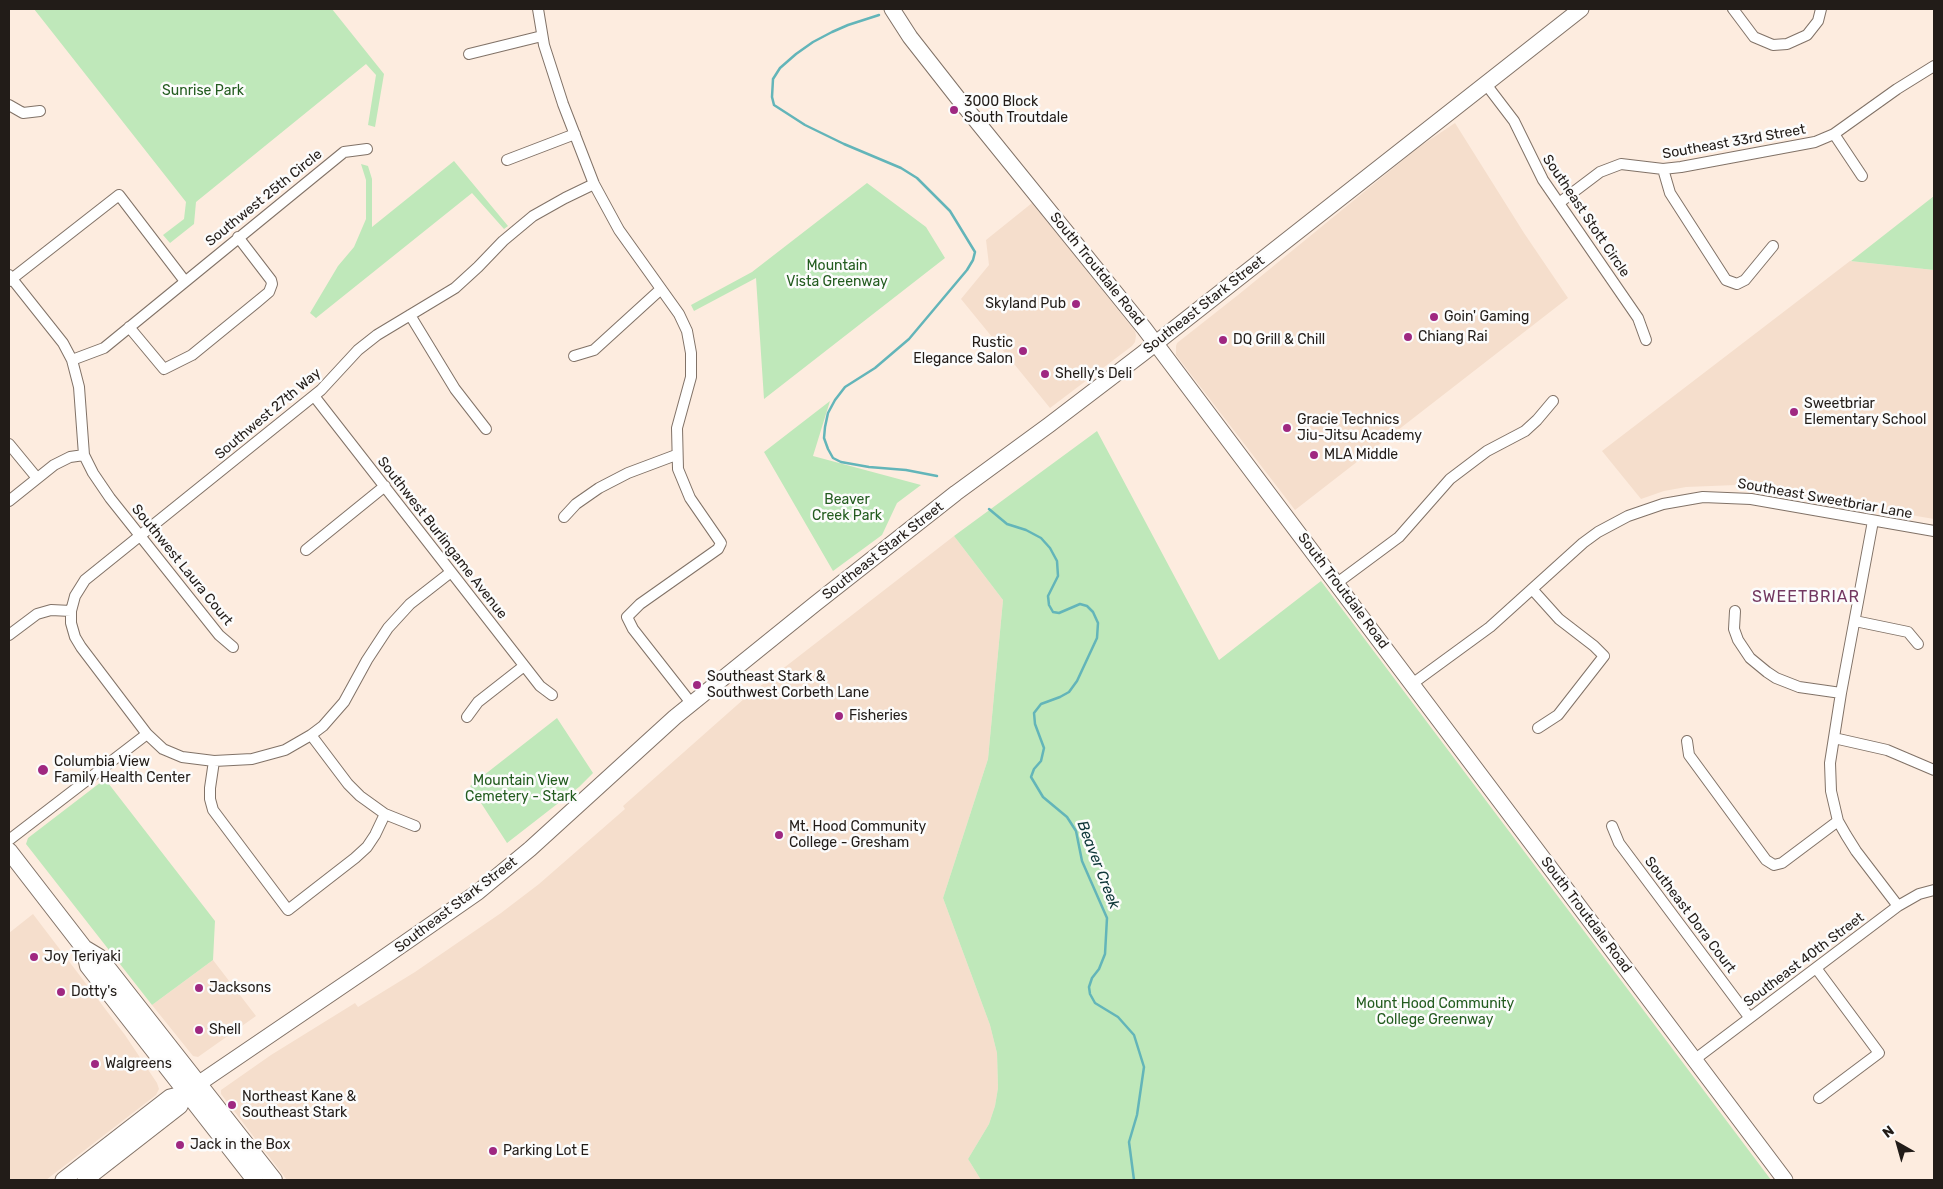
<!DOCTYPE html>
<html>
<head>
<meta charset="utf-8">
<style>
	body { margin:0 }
	#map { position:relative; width:1943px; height:1189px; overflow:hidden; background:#fdecdf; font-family:Rubik,sans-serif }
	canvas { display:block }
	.frame { position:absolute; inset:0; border:10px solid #221c18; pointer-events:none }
	.north { position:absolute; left:1873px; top:1119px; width:50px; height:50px; -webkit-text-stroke:4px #fcfcfc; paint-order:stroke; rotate:322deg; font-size:14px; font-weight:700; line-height:20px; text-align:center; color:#221c18 }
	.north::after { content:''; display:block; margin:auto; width:18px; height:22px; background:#221c18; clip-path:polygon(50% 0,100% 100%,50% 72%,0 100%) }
</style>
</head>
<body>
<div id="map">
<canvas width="1943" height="1189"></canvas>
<div class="frame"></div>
<div class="north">N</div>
</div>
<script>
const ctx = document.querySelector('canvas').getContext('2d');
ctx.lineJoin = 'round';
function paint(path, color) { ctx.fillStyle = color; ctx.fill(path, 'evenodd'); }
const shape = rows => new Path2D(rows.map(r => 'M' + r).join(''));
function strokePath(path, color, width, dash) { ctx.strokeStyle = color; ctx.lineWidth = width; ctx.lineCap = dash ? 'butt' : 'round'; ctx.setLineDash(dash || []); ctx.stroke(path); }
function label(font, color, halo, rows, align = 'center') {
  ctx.font = font + ' Rubik,sans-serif'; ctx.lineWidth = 5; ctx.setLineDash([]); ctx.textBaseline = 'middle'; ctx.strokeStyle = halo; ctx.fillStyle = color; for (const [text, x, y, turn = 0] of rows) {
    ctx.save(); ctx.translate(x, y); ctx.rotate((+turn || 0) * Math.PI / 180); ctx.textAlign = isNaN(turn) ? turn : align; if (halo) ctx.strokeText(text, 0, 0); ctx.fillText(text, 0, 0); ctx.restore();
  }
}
const built = shape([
	[1455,123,1524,233,1568,298,1295,510,1176,355,1176,346,1177,343,1238,295,1419,147],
	[1032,203,1135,331,1136,336,1135,342,1132,346,1050,408,961,299,989,265,986,240],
	[1850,261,1934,270,1934,519,1736,485,1686,487,1664,491,1641,499,1602,451],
	[954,536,1003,600,988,759,943,898,990,1025,997,1053,998,1088,995,1106,989,1124,968,1159,981,1180,287,1180,221,1094,221,1090,271,1055,355,1003,358,1007,415,972,501,913,539,884,625,809,623,806,745,698],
	[33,914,125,1035,157,1083,159,1089,156,1095,46,1180,9,1180,9,933],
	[213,960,256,1016,198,1057,193,1056,152,1005]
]);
const green = shape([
	[34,9,332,9,384,74,375,127,368,125,376,75,366,64,196,202,194,224,170,243,163,235,184,219,186,202],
	[454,161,508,226,504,229,472,193,316,318,310,313,338,266,354,247,366,219,366,180,361,164,368,166,372,179,372,227],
	[867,183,926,227,945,258,764,399,756,278,694,311,691,305,752,272],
	[1934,196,1934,270,1850,261,1851,261],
	[830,401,813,456,921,485,897,503,882,535,833,571,764,452],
	[1097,431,1219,660,1321,581,1771,1180,981,1180,968,1159,989,1124,995,1106,998,1088,997,1053,990,1025,943,898,988,759,1003,600,954,536],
	[557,718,593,773,579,787,507,843,470,786],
	[105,779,215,921,213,960,152,1005,26,844,28,838]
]);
const stream = shape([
	[879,15,848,25,832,32,813,42,796,54,780,68,773,79,772,97,774,105,805,125,844,144,901,168,917,178,950,211,975,252,973,260,967,270,909,339,875,368,845,387,835,400,828,413,825,427,824,438,828,449,833,458,841,462,869,467,906,470,937,476],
	[989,509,1007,524,1026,530,1041,538,1050,548,1057,561,1058,576,1048,596,1049,605,1053,612,1059,613,1080,604,1087,606,1093,612,1098,623,1097,638,1077,681,1069,692,1060,697,1041,704,1034,713,1035,724,1044,748,1041,761,1034,769,1031,777,1043,797,1067,817,1076,831,1082,861,1107,918,1105,954,1099,969,1092,978,1089,987,1090,994,1095,1003,1118,1017,1134,1035,1144,1067,1137,1115,1129,1142,1134,1180]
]);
const street = shape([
	[538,9,544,45,563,104,594,184,619,230,679,314,687,331,691,353,691,377,677,428,678,469,690,498,721,543,718,549,640,604,627,617,633,629,691,703],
	[1733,9,1754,37,1773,45,1787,44,1807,35,1818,21,1821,9],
	[469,54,542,36],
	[1485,83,1514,121,1543,180,1638,318,1646,340],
	[9,105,23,113,40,111],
	[1834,134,1862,176],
	[507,160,575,134],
	[1663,169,1670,193,1726,280,1737,284,1745,280,1773,246],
	[1559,203,1600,172,1621,164,1663,169,1681,167,1815,142,1834,134,1897,89,1934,66],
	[9,275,63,343,72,360,79,387,84,455,93,473,110,498,219,635,233,647],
	[9,281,119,195,184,280],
	[410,315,455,389,486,429],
	[129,327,164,369,192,355,257,302,269,292,272,284,271,280,238,237],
	[574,356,594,350,661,289],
	[72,360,104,348,344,152,367,149],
	[314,396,540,686,552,695],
	[9,444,37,478],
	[9,501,54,465,70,457,84,455],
	[564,517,576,504,599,488,628,473,676,455],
	[1873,521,1841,693,1830,763,1831,791,1838,821,1846,835,1856,851,1898,906],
	[306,550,385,486],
	[451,572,410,604,388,628,367,660,344,702,323,726,311,735,285,750,252,759,214,761,182,757,163,749,147,734,81,647,75,637,71,623,71,611,75,596,85,580,321,390,358,350,377,335,455,288,478,267,503,241,533,216,565,198,594,184],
	[1337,583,1399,537,1450,479,1487,451,1525,431,1537,420,1553,401],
	[1532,589,1559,619,1594,646,1604,656,1558,715,1538,728],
	[1735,611,1734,629,1738,640,1750,658,1767,672,1776,678,1799,687,1841,693],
	[1855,621,1908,632,1918,644],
	[9,635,37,614,51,610,71,611],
	[1412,684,1490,627,1583,543,1598,532,1628,516,1663,504,1703,497,1751,499,1934,531],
	[467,717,478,702,524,666],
	[311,735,348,784,360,796,385,814,415,826],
	[1834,738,1887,750,1934,770],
	[1687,741,1689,755,1766,860,1774,865,1782,863,1838,821],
	[214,761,210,788,210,799,213,810,288,910,355,858,367,847,375,835,385,814],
	[1612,826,1619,843,1749,1017],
	[9,840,147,734],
	[1816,968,1879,1053,1819,1098],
	[1694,1060,1898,906,1919,894,1934,890]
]);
const secondary = shape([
	[892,9,910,37,957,97,1144,328,1785,1180],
	[198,1084,373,965,478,892,530,849,675,717,815,604,956,493,1049,425,1142,354,1581,9],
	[63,1180,170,1097,186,1093],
	[85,1180,180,1106,186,1093]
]);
const primary = shape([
	[9,851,84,948,99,957,274,1180],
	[84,948,88,966,255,1180]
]);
const markers = [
	[954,110,5,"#9f2881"],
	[1076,304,5,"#9f2881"],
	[1434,317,5,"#9f2881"],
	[1408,337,5,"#9f2881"],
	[1223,340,5,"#9f2881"],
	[1023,351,5,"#9f2881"],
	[1045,374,5,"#9f2881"],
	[1794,412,5,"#9f2881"],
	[1287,428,5,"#9f2881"],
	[1314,455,5,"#9f2881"],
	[697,685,5,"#9f2881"],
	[839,716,5,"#9f2881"],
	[43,770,6,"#9f2881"],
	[779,835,5,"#9f2881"],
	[34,957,5,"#9f2881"],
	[199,988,5,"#9f2881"],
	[61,992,5,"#9f2881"],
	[199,1030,5,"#9f2881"],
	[95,1064,5,"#9f2881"],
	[232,1105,5,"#9f2881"],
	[180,1145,5,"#9f2881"],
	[493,1151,5,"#9f2881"]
];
const parkNames = [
	["Sunrise Park",203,91],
	["Mountain",837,266],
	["Vista Greenway",837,282],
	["Beaver",847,500],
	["Creek Park",847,516],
	["Mountain View",521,781],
	["Cemetery - Stark",521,797],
	["Mount Hood Community",1435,1004],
	["College Greenway",1435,1020]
];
const poiNames = [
	["3000 Block",964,102],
	["South Troutdale",964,118],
	["Skyland Pub",1066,304,"right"],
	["Goin' Gaming",1444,317],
	["Chiang Rai",1418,337],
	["DQ Grill & Chill",1233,340],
	["Rustic",1013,343,"right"],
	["Elegance Salon",1013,359,"right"],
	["Shelly's Deli",1055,374],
	["Sweetbriar",1804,404],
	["Elementary School",1804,420],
	["Gracie Technics",1297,420],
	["Jiu-Jitsu Academy",1297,436],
	["MLA Middle",1324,455],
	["Southeast Stark &",707,677],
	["Southwest Corbeth Lane",707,693],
	["Fisheries",849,716],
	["Columbia View",54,762],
	["Family Health Center",54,778],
	["Mt. Hood Community",789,827],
	["College - Gresham",789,843],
	["Joy Teriyaki",44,957],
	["Jacksons",209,988],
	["Dotty's",71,992],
	["Shell",209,1030],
	["Walgreens",105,1064],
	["Northeast Kane &",242,1097],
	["Southeast Stark",242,1113],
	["Jack in the Box",190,1145],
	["Parking Lot E",503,1151]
];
const streetNames = [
	["Southeast 33rd Street",1734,142,-10],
	["Southwest 25th Circle",264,198,-39],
	["Southeast Stott Circle",1586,216,56],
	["South Troutdale Road",1097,269,51],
	["Southeast Stark Street",1204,305,-38],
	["Southwest 27th Way",268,414,-40],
	["Southeast Sweetbriar Lane",1825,499,10],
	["Southwest Burlingame Avenue",442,538,52],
	["Southeast Stark Street",883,551,-38],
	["Southwest Laura Court",182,565,51],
	["South Troutdale Road",1343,591,53],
	["Southeast Stark Street",456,905,-37],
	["South Troutdale Road",1586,915,53],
	["Southeast Dora Court",1690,915,53],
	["Southeast 40th Street",1804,960,-37]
];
const waterNames = [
	["Beaver Creek",1098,865,69]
];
const quarterNames = [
	["SWEETBRIAR",1806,597]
];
paint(built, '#f5decc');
paint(green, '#bfe8ba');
strokePath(stream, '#63b5b9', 2.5);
strokePath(street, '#817267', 12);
strokePath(secondary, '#817267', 17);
strokePath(primary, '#817267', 18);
strokePath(street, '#fff', 10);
strokePath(secondary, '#fff', 15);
strokePath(primary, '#fff', 16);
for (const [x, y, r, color] of markers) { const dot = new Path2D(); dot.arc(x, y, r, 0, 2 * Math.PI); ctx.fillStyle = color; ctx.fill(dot); strokePath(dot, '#fcfcfc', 2); }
label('14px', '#235c1f', '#fcfcfc', parkNames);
label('14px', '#221c18', '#fcfcfc', poiNames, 'left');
label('14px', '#221c18', '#fcfcfc', streetNames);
label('italic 15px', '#0f3739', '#fcfcfc', waterNames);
ctx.letterSpacing = '1px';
label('16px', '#733861', '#fcfcfc', quarterNames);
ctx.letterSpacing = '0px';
</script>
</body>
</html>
